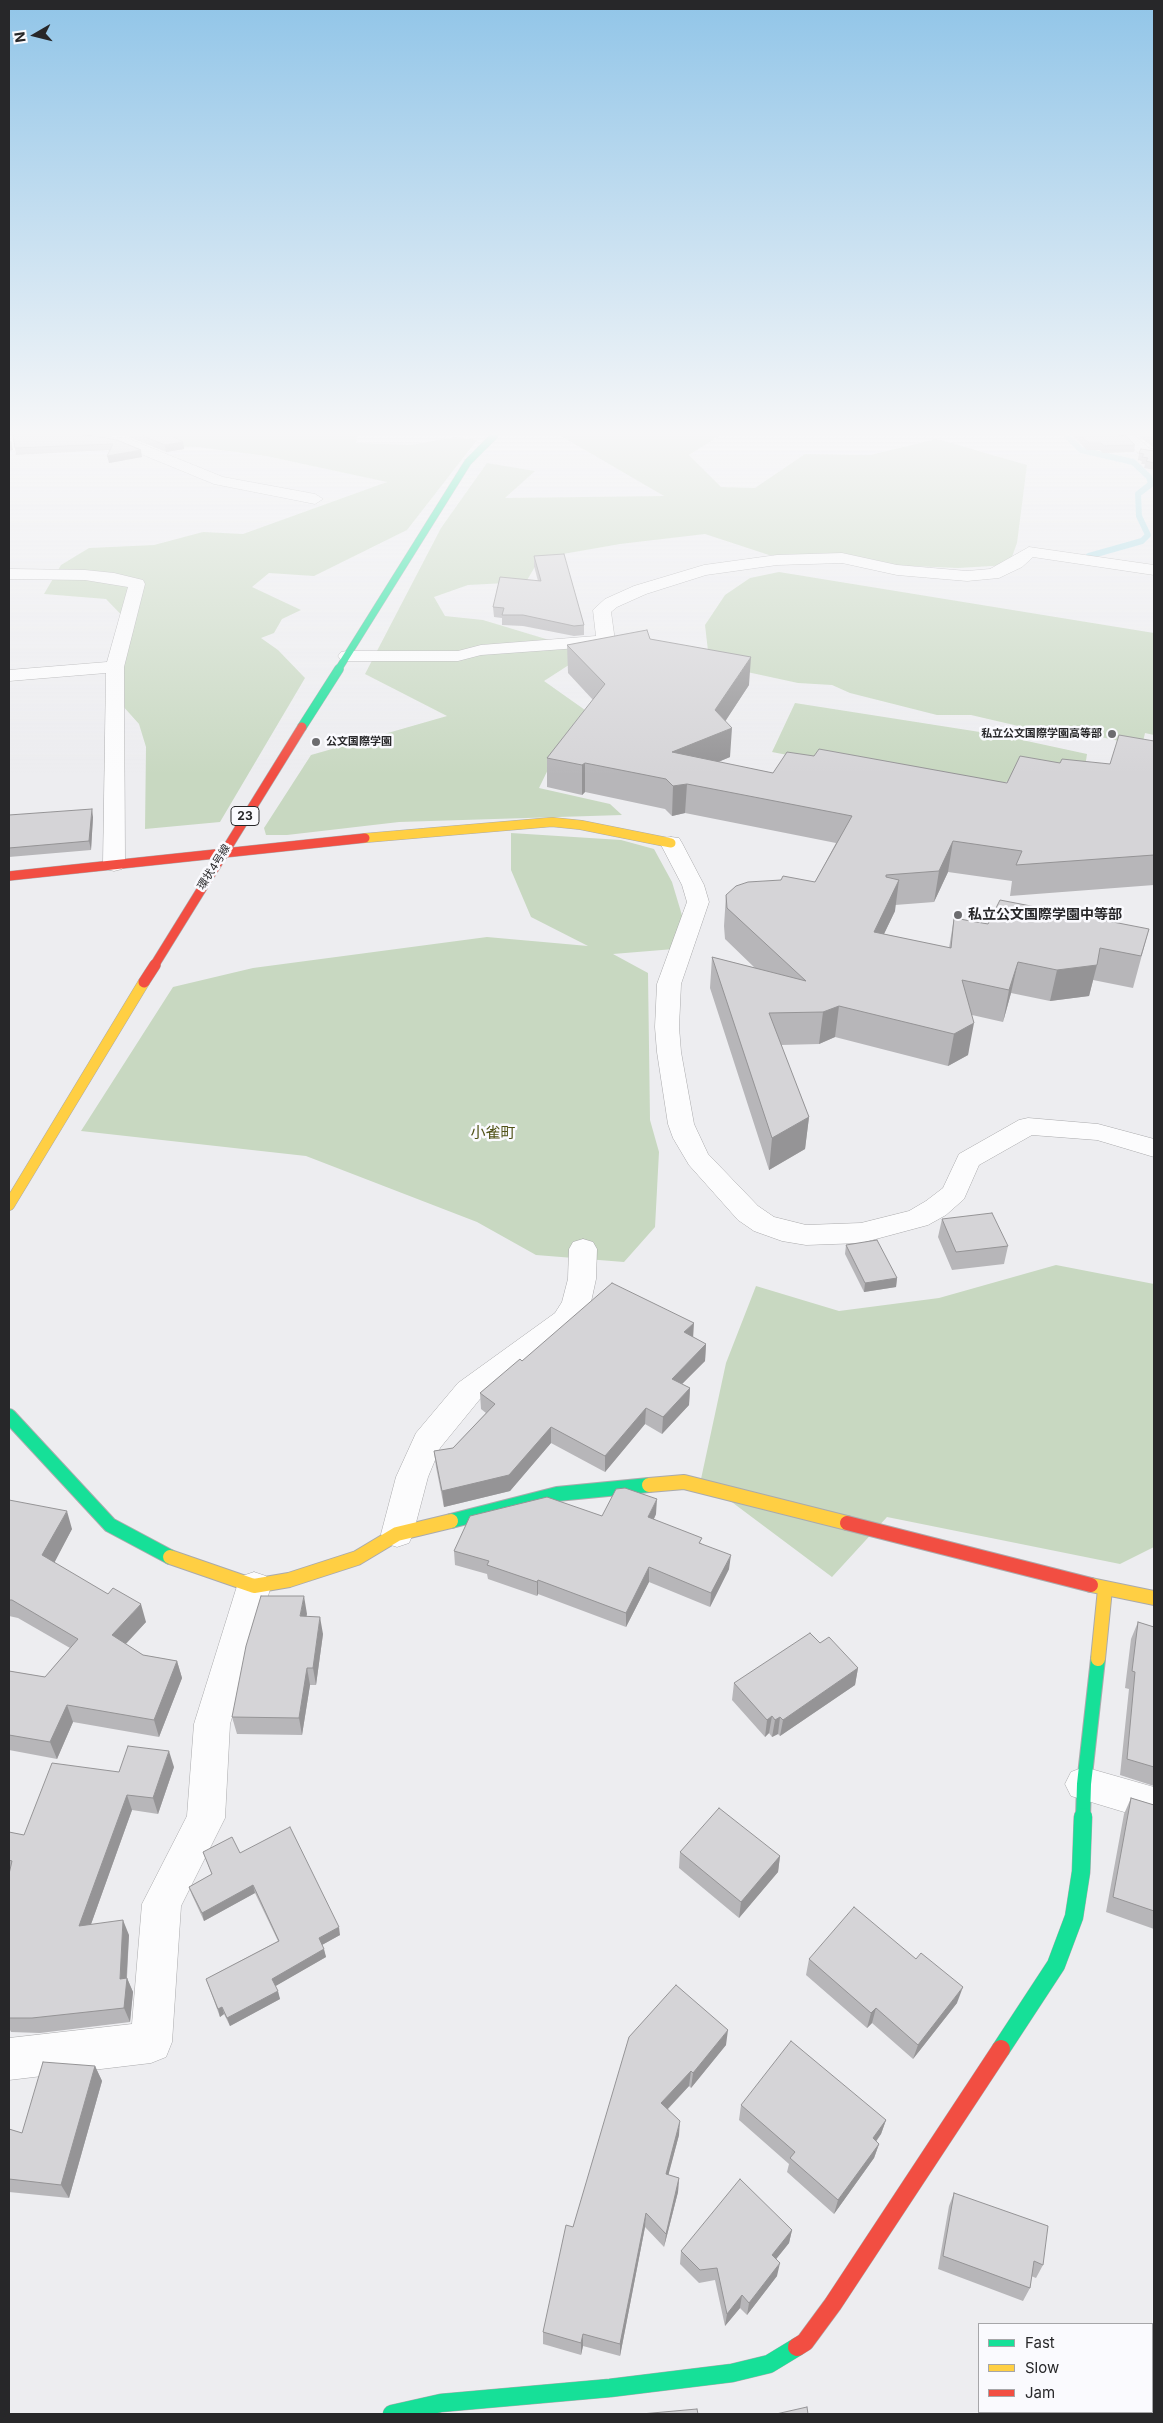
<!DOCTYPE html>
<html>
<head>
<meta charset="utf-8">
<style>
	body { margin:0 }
	#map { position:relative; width:1163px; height:2423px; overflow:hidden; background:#ededf0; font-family:Inter,sans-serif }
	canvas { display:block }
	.frame { position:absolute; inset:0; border:10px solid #272729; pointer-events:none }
	.legend { position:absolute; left:978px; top:2323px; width:175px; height:90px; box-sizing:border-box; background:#fafafe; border:1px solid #a6a6a9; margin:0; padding:6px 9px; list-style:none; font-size:15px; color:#272729 }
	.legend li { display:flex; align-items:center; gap:10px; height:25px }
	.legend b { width:25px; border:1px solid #a6a6a9 }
	.north { position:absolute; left:10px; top:10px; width:50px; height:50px; -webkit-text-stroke:4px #fafafe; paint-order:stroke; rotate:262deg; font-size:14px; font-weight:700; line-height:20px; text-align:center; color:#272729 }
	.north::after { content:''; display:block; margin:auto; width:18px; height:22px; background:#272729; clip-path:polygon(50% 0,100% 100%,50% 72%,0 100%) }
</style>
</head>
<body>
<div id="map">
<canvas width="1163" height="2423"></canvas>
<div class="frame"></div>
<ul class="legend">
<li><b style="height:6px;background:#16e098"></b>Fast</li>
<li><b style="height:6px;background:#ffcf43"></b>Slow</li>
<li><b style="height:6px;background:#f24e42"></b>Jam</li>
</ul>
<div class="north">N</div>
</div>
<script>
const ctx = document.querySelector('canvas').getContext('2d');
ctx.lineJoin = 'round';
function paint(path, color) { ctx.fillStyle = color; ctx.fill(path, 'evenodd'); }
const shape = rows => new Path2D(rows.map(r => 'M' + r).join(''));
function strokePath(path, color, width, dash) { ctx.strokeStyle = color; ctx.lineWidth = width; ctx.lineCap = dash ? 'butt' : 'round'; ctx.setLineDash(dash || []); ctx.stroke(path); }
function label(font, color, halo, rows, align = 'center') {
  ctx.font = font + ' Inter,"Noto Sans JP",sans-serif'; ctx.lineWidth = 5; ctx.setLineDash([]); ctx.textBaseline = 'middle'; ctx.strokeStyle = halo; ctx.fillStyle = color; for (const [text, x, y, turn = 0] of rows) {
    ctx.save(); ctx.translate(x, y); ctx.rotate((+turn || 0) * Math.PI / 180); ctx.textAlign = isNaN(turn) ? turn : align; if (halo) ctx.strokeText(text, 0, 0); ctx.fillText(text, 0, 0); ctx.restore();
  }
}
const green = shape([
	[147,436,357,436,356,443,411,445,456,437,477,440,407,530,314,576,269,573,252,587,301,610,282,619,274,633,261,638,278,650,305,678,220,822,145,829,146,747,139,724,113,695,134,628,106,599,44,594,61,565,89,548,154,545,203,532,243,534,387,482,266,456,198,447,158,446],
	[561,436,719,436,689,455,721,487,755,488,805,454,870,455,937,439,1027,465,1017,543,1009,565,958,568,838,563,769,555,705,534,620,544,540,558,526,582,468,585,434,597,445,616,483,620,589,652,544,681,585,710,559,747,539,788,610,804,622,815,399,822,287,835,266,835,264,828,311,755,447,716,365,674,441,528,487,463,535,471,505,498,664,496],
	[779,572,1154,633,1154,735,1145,733,1142,746,1087,734,1057,735,971,715,937,715,850,693,832,685,798,683,724,667,708,651,705,625,725,595,750,578],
	[795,703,999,735,1087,754,1082,788,1018,780,961,789,772,752],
	[511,833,621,840,654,849,672,882,684,922,674,949,613,954,648,973,650,1120,659,1152,655,1227,624,1262,536,1255,477,1222,306,1156,81,1131,173,987,253,968,487,937,588,946,531,917,511,870],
	[1056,1265,1154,1284,1154,1547,1120,1564,887,1517,832,1577,701,1479,726,1363,756,1286,839,1311,939,1298]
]);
const stream = shape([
	[1067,436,1081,450,1133,462,1149,477,1151,484,1138,494,1139,516,1148,535,1142,541,1089,556]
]);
const street = shape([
	[84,436,127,438,223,477,315,494,323,499,315,504,214,484,119,445,86,439,84,436],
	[1120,436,1136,436,1149,448,1154,449,1154,457,1139,454,1120,436],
	[1029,547,1154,565,1154,575,1033,557,1022,567,999,578,967,581,897,575,842,563,777,565,706,575,646,594,617,607,611,612,615,641,612,645,606,646,481,655,458,661,347,661,341,660,338,656,341,652,347,651,458,651,481,645,596,636,593,610,605,599,634,586,704,565,777,555,842,553,897,565,967,571,990,569,1029,547],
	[9,569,85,570,114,573,143,580,145,584,124,667,125,864,122,869,114,871,106,869,103,864,106,673,9,681,9,670,107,662,128,587,85,580,9,579,9,569],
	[671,837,679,838,682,843,704,885,709,902,681,984,679,1027,681,1052,694,1124,708,1154,758,1206,774,1217,806,1225,861,1223,909,1211,926,1201,943,1188,959,1154,1019,1120,1028,1118,1098,1124,1154,1139,1154,1157,1097,1140,1032,1135,979,1165,964,1199,946,1215,928,1225,861,1243,806,1245,782,1241,754,1231,738,1220,689,1165,673,1138,668,1124,657,1052,655,1027,657,984,687,902,682,885,660,843,663,838,671,837],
	[583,1239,593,1242,597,1249,596,1279,591,1302,575,1329,480,1399,440,1448,428,1477,413,1534,409,1543,397,1547,385,1543,381,1534,396,1477,416,1433,458,1383,555,1313,562,1302,568,1279,569,1249,573,1242,583,1239],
	[254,1572,266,1576,271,1586,230,1724,225,1818,181,1906,172,2042,166,2057,151,2063,9,2080,9,2038,132,2024,142,1904,187,1816,194,1724,237,1586,242,1576,254,1572],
	[1084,1767,1154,1787,1154,1821,1071,1796,1065,1784,1071,1772,1084,1767]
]);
const fastFar3 = shape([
	[338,670,468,462,494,436]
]);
const fastFar2 = shape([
	[302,727,339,669]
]);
const fastFar1 = shape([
	[9,1416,110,1525,170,1557],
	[451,1521,557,1494,649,1485],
	[1083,1818,1084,1784,1098,1659]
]);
const fast = shape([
	[1001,2049,1056,1965,1074,1917,1081,1872,1083,1817],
	[392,2414,441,2403,610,2388,732,2373,769,2364,797,2347]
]);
const slowFar2 = shape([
	[365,838,552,822,581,825,671,843]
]);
const slowFar1 = shape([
	[9,1205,144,982]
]);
const slow = shape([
	[649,1485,684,1482,847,1523],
	[170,1557,254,1586,289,1580,357,1558,397,1534,451,1521],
	[1091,1585,1154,1598],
	[1098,1659,1105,1589]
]);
const jamFar3 = shape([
	[9,876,365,838],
	[154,966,302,727]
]);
const jamFar2 = shape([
	[144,982,155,965]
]);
const jamFar1 = shape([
	[847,1523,1091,1585]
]);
const jam = shape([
	[797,2347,805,2342,833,2304,1001,2049]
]);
const wall = shape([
	[95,436,142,457,109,463,110,450,16,455,15,448],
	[127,436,172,436,183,442,184,449,166,452],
	[1073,436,1126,436,1135,445,1134,452,1103,453,1100,450,1087,450],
	[1139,436,1154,436,1154,448],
	[1154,451,1154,470,1144,468,1145,464,1141,464,1142,461,1138,460,1139,453],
	[534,556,584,625,584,635,574,636,523,626,502,625,502,618,494,617,493,607,538,581,534,566],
	[650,639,749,685,725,721,730,757,718,762,773,773,1007,783,1060,763,1110,764,1154,741,1154,885,1010,896,1012,881,948,872,934,902,895,905,895,911,884,934,949,948,954,918,988,924,1149,929,1133,988,1093,980,1089,996,1050,1001,1011,993,1003,1022,972,1015,968,1055,948,1066,835,1037,819,1044,781,1045,809,1117,805,1149,769,1170,710,988,712,957,755,968,725,939,724,926,726,895,815,882,836,843,685,813,672,816,665,809,585,792,582,795,547,787,547,758,593,700,568,673,567,645],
	[9,815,93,817,91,850,9,857],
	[942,1219,1008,1246,1004,1264,952,1270,938,1237],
	[846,1245,897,1278,896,1287,864,1292,845,1254],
	[706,1344,705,1361,682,1384,690,1388,689,1405,662,1434,645,1424,605,1472,551,1443,510,1491,444,1507,436,1467,434,1451,453,1448,486,1413,481,1409,480,1393,522,1361],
	[9,1500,72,1529,54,1562,146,1622,126,1644,143,1655,177,1661,182,1678,159,1737,73,1722,57,1759,9,1750,9,1671,45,1677,70,1648,18,1618,9,1616],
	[656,1514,654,1519,701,1543,729,1569,710,1607,649,1582,626,1627,538,1594,537,1596,488,1579,487,1574,455,1565,454,1551,602,1516],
	[307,1614,306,1616,323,1634,316,1685,310,1685,302,1735,237,1734,232,1717],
	[1138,1622,1154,1627,1154,1786,1120,1775,1129,1689,1125,1688,1131,1639],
	[820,1643,858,1668,855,1685,780,1736,778,1734,772,1737,769,1733,765,1737,732,1700,734,1683],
	[174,1767,158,1814,132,1810,91,1924,129,1935,127,1978,133,1992,130,2022,40,2033,11,2032,9,2028,9,1832,24,1835,119,1772],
	[1131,1798,1154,1805,1154,1929,1106,1912,1124,1814],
	[203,1852,240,1853,340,1935,322,1945,326,1957,275,1986,280,1999,230,2026,224,2014,220,2017,206,1979,278,1941,255,1893,204,1921,192,1895,189,1887,212,1875],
	[680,1852,780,1856,778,1872,739,1918,679,1868],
	[809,1959,957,2003,913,2059,872,2023,867,2028,806,1975],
	[676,1985,726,2045,691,2088,689,2086,668,2109,679,2135,668,2175,679,2178,678,2192,664,2247,645,2227,620,2356,583,2346,581,2355,543,2344,543,2332,573,2227],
	[95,2066,102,2081,69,2198,9,2192,9,2129,22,2133],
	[741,2105,886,2120,881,2134,876,2142,879,2144,874,2158,834,2214,787,2172,789,2164,739,2120],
	[954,2193,1043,2265,1036,2278,1031,2276,1030,2288,1023,2301,938,2269,949,2206],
	[792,2230,789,2243,776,2259,777,2276,747,2315,740,2308,725,2326,715,2280,699,2283,680,2264,681,2251]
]);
const shadedWall = shape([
	[11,441,13,450,9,451,9,442],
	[183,442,184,449,166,452,165,445],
	[141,450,142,457,109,463,107,456],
	[751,657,749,685,717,734,732,728,730,757,671,782,672,752,715,710],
	[585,763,585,792,582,795,582,765],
	[687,784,685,813,672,816,673,786],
	[92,809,93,817,91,850,89,841],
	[953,841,948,872,934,902,939,871],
	[899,880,895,911,870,963,874,932],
	[1018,962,1011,993,1003,1022,1009,990],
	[1097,965,1089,996,1050,1001,1057,970],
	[839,1006,835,1037,819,1044,823,1012],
	[974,1023,968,1055,948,1066,954,1034],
	[809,1117,805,1149,769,1170,772,1138],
	[897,1278,896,1287,864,1292,865,1283],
	[694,1323,693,1339,684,1332],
	[706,1344,705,1361,671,1395,672,1379],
	[690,1388,689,1405,662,1434,663,1417],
	[646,1408,645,1424,605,1472,605,1456],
	[551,1427,551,1443,510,1491,444,1507,442,1491],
	[657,1499,656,1514,648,1531,648,1517],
	[67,1511,72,1529,49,1573,42,1555],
	[731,1555,729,1569,710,1607,711,1593],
	[649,1567,649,1582,626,1627,626,1613],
	[538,1580,538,1594,537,1596,537,1582],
	[304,1596,307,1614,303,1634,300,1616],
	[141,1604,146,1622,118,1652,112,1635],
	[320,1617,323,1634,316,1685,313,1668],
	[177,1661,182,1678,159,1737,154,1720],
	[307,1668,310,1685,302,1735,299,1718],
	[858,1668,855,1685,780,1736,783,1720],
	[67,1705,73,1722,57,1759,50,1742],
	[772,1716,769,1733,765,1737,767,1720],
	[780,1717,778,1734,772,1737,775,1720],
	[169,1751,174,1767,158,1814,153,1798],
	[127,1795,132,1810,85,1941,79,1926],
	[780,1856,778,1872,739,1918,741,1902],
	[253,1885,255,1893,204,1921,202,1913],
	[123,1920,129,1935,126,1986,127,1978,133,1992,130,2022,124,2008,120,1979],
	[339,1927,340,1935,320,1946,319,1938],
	[324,1949,326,1957,274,1987,272,1979],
	[963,1987,957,2003,913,2059,918,2045],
	[278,1991,280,1999,230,2026,227,2018],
	[222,2007,224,2014,220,2017,218,2009],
	[876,2008,872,2023,867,2028,871,2013],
	[728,2030,726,2045,691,2088,693,2073],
	[95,2066,102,2081,69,2198,61,2185],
	[691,2071,689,2086,660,2117,661,2103],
	[886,2120,881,2134,868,2152,873,2138],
	[680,2121,679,2135,665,2188,666,2174],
	[879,2144,874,2158,834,2214,838,2200],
	[679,2178,678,2192,664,2247,666,2234],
	[646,2213,645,2227,620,2356,620,2344],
	[792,2230,789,2243,769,2268,772,2255],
	[780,2263,777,2276,747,2315,749,2303],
	[742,2295,740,2308,725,2326,727,2314],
	[583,2334,583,2346,581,2355,581,2343]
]);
const building = shape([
	[13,436,95,436,117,440,141,450,107,456,113,444,15,448,13,436],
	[143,436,172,436,183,442,165,445,143,436],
	[1081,436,1126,436,1135,445,1104,446,1101,443,1089,443,1081,436],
	[1149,436,1154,436,1154,440,1149,436],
	[1141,449,1154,451,1154,463,1146,461,1148,458,1142,457,1144,454,1139,453,1141,449],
	[564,554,584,625,574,626,523,615,502,615,504,608,493,607,500,577,541,581,534,556,564,554],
	[647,630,650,639,751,657,715,710,732,728,672,752,773,773,787,752,814,756,819,749,1007,783,1020,756,1060,763,1062,759,1110,764,1119,735,1154,741,1154,855,1016,865,1022,851,953,841,939,871,886,875,886,877,899,880,874,932,951,948,954,918,988,924,1000,900,1149,929,1141,956,1100,948,1097,965,1057,970,1018,962,1009,990,962,980,974,1023,954,1034,839,1006,823,1012,769,1013,809,1117,772,1138,712,957,806,981,727,908,726,895,736,886,748,882,781,880,783,876,815,882,852,816,687,784,673,786,666,779,585,763,582,765,547,758,605,684,567,645,647,630],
	[92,809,89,841,9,848,9,815,92,809],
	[992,1213,1008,1246,956,1252,942,1219,992,1213],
	[877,1240,897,1278,865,1283,846,1245,877,1240],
	[612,1283,694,1323,684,1332,706,1344,672,1379,690,1388,663,1417,646,1408,605,1456,551,1427,509,1475,442,1491,434,1451,453,1448,495,1404,480,1393,520,1359,522,1361,612,1283],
	[625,1488,657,1499,648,1517,702,1538,699,1543,731,1555,711,1593,649,1567,626,1613,538,1580,537,1582,487,1565,489,1561,454,1551,470,1516,547,1497,602,1516,616,1489,625,1488],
	[9,1500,67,1511,42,1555,108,1594,113,1588,141,1604,112,1635,143,1655,177,1661,154,1720,67,1705,50,1742,9,1735,9,1671,45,1677,78,1639,12,1600,9,1600,9,1500],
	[261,1596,304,1596,300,1616,320,1617,313,1668,307,1668,299,1718,232,1717,246,1646,261,1596],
	[1138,1622,1154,1627,1154,1767,1127,1759,1135,1672,1132,1671,1138,1622],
	[810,1633,820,1643,829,1637,858,1668,783,1720,780,1717,775,1720,772,1716,767,1720,734,1683,810,1633],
	[128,1746,169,1751,153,1798,127,1795,79,1926,123,1920,120,1979,127,1978,124,2008,32,2018,9,2018,9,1874,12,1861,9,1860,9,1832,24,1835,52,1763,119,1772,128,1746],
	[1131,1798,1154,1805,1154,1911,1113,1897,1131,1798],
	[719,1808,780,1856,741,1902,680,1852,719,1808],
	[290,1827,339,1927,319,1938,324,1949,272,1979,278,1991,227,2018,222,2007,218,2009,206,1979,279,1941,253,1885,202,1913,189,1887,212,1874,203,1852,232,1837,240,1853,290,1827],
	[854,1907,916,1959,921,1953,963,1987,918,2045,876,2008,871,2013,809,1959,854,1907],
	[676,1985,728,2030,693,2073,691,2071,661,2103,680,2121,666,2174,679,2178,666,2234,646,2213,620,2344,583,2334,581,2343,543,2332,566,2225,573,2227,629,2037,676,1985],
	[791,2041,886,2120,873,2138,879,2144,838,2200,790,2158,795,2152,741,2105,791,2041],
	[43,2062,95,2066,61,2185,9,2179,9,2129,22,2133,43,2062],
	[740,2179,792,2230,772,2255,780,2263,749,2303,742,2295,727,2314,717,2268,700,2270,681,2251,740,2179],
	[954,2193,1048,2226,1043,2265,1034,2261,1030,2288,943,2256,954,2193],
	[807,2407,808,2414,776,2414,807,2407],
	[697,2409,698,2414,641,2414,697,2409]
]);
const markers = [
	[1112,734,5,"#6c6c6f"],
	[316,742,5,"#6c6c6f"],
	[958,915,5,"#6c6c6f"]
];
const farPoinames = [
	["私立公文国際学園高等部",1102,734],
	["公文国際学園",326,742,"left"]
];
const farStreetnames = [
	["環状4号線",214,867,-58]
];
const shields = [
	[245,816,28]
];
const shieldNames = [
	["23",245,816]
];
const poiNames = [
	["私立公文国際学園中等部",968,915]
];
const neighbourhoodNames = [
	["小雀町",493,1133]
];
paint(green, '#c8d8c1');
strokePath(stream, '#afdfe8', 6);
strokePath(street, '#aaaaac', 1);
strokePath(fastFar3, '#aaaaac', 8);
strokePath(fastFar2, '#aaaaac', 10);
strokePath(fastFar1, '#aaaaac', 16);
strokePath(fast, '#aaaaac', 19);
strokePath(slowFar2, '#aaaaac', 10);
strokePath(slowFar1, '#aaaaac', 12);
strokePath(slow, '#aaaaac', 16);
strokePath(jamFar3, '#aaaaac', 10);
strokePath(jamFar2, '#aaaaac', 12);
strokePath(jamFar1, '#aaaaac', 16);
strokePath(jam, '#aaaaac', 19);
paint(street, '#fcfcfd');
strokePath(fastFar3, '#16e098', 7);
strokePath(fastFar2, '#16e098', 9);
strokePath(fastFar1, '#16e098', 14);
strokePath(fast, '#16e098', 18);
strokePath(slowFar2, '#ffcf43', 9);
strokePath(slowFar1, '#ffcf43', 11);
strokePath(slow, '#ffcf43', 14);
strokePath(jamFar3, '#f24e42', 9);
strokePath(jamFar2, '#f24e42', 11);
strokePath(jamFar1, '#f24e42', 14);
strokePath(jam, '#f24e42', 18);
paint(wall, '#b7b6b9');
paint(shadedWall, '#959496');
paint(building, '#d5d4d7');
strokePath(building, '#959496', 1);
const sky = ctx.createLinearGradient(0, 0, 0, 775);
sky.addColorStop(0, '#91c5e8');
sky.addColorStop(0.56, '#f7f7f8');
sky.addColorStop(1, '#f7f7f800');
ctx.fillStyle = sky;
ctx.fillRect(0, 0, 1163, 775);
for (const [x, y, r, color] of markers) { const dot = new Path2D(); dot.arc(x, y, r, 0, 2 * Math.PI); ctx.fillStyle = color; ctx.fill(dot); strokePath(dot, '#fafafe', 2); }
label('bold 11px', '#272729', '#fafafe', farPoinames, 'right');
label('11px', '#272729', '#fafafe', farStreetnames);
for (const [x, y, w] of shields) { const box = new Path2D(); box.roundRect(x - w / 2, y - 9.5, w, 19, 4); ctx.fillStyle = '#fafafe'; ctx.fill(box); strokePath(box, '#272729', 1); }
label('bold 12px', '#272729', null, shieldNames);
label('bold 14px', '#272729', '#fafafe', poiNames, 'left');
label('15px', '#505217', '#fafafe', neighbourhoodNames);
</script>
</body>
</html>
